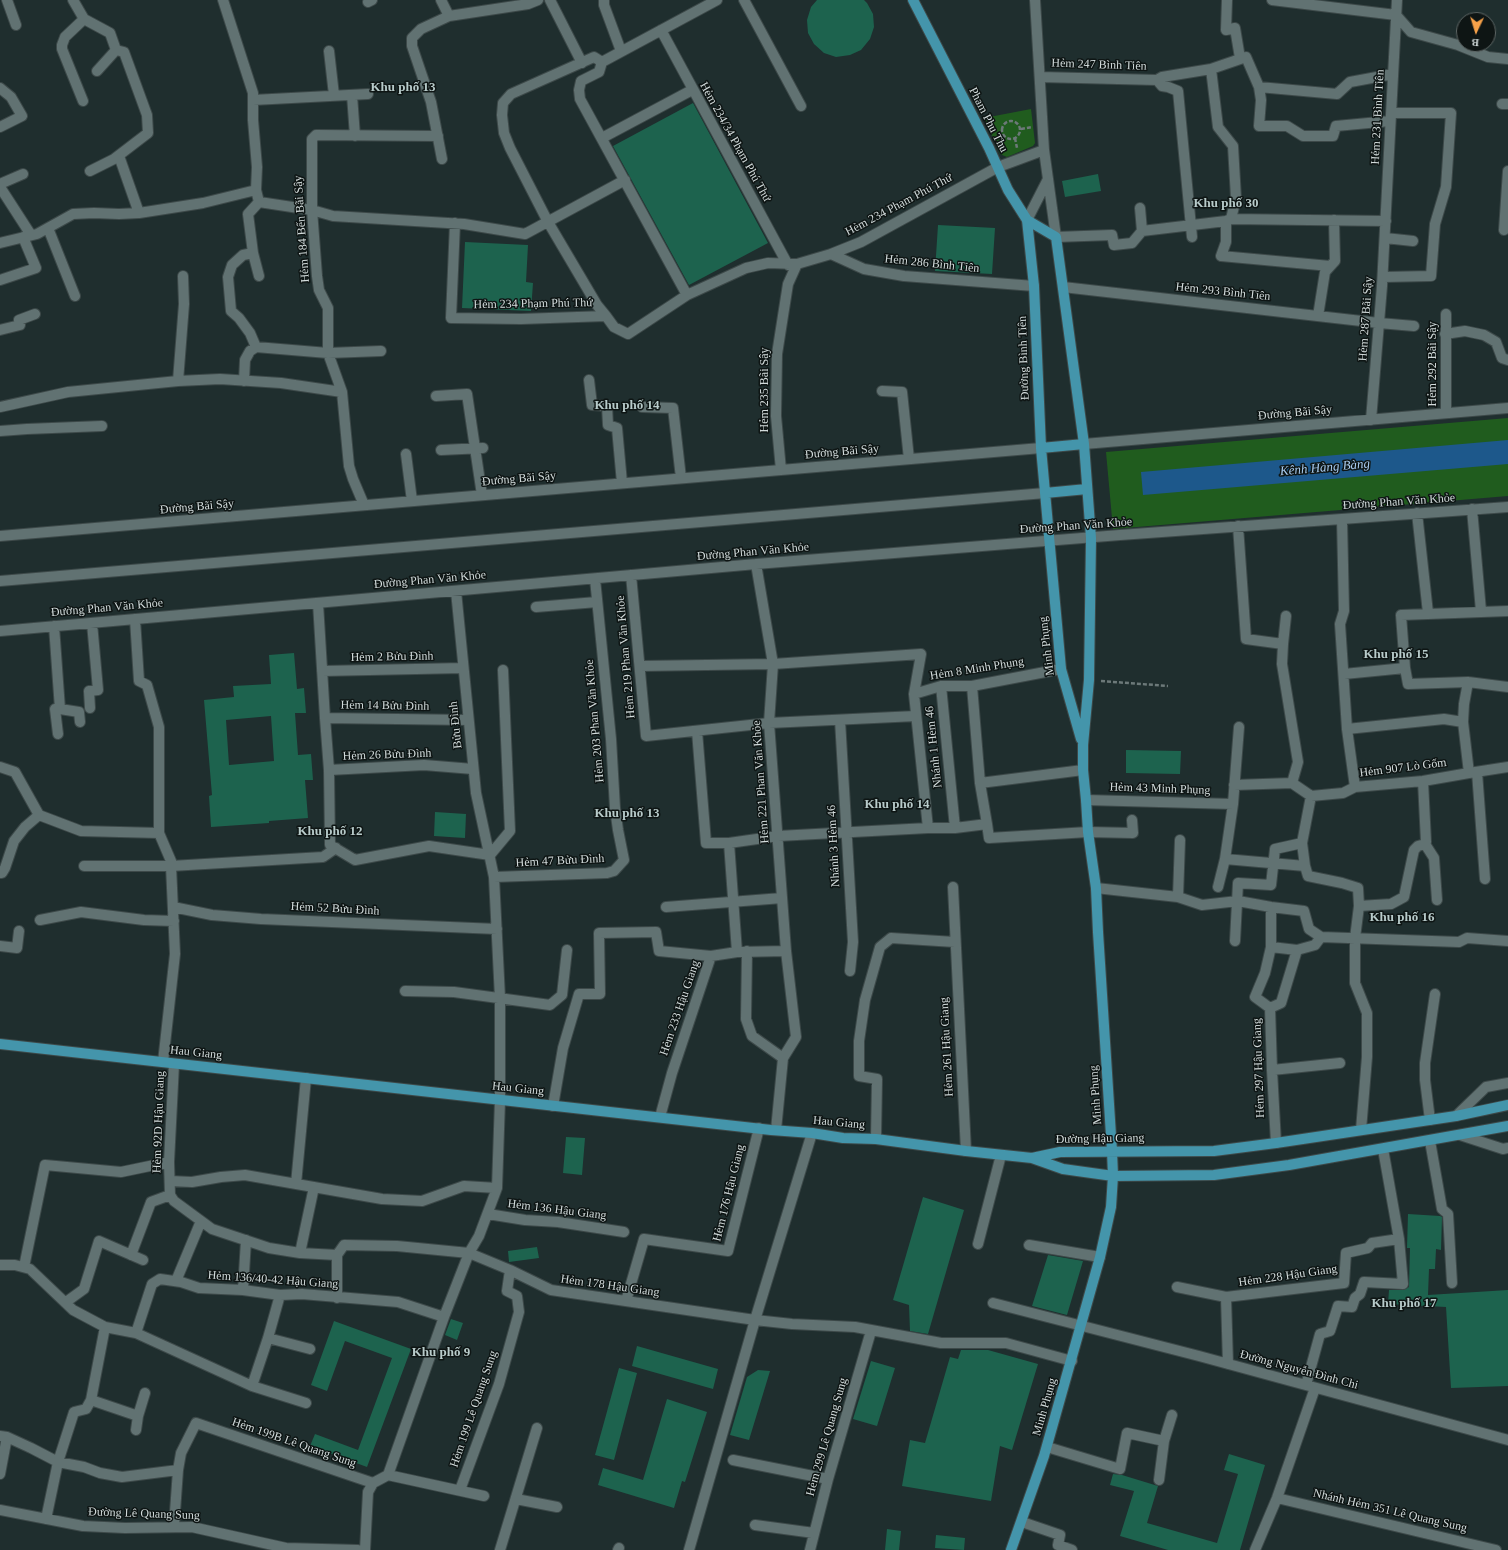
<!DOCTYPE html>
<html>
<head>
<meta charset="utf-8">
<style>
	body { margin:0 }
	#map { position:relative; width:1508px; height:1550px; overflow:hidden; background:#1f2e2e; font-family:Georgia,serif }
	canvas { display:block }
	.north { position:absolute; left:1456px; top:12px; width:40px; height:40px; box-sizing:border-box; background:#0e1514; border:1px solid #5d6564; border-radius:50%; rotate:184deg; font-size:11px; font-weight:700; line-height:16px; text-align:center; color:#d3dcdc }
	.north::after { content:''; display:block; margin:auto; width:14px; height:18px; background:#f7a149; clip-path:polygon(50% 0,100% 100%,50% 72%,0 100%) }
</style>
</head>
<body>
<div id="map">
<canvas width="1508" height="1550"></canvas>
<div class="north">B</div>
</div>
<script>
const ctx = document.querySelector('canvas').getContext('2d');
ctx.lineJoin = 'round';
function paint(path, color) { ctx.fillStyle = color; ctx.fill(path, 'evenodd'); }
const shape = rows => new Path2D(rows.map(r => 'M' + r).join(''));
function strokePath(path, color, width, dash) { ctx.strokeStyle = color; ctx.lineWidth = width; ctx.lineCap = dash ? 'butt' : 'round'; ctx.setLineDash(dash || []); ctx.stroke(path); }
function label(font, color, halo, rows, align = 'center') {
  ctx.font = font + ' Georgia,serif'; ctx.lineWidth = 3; ctx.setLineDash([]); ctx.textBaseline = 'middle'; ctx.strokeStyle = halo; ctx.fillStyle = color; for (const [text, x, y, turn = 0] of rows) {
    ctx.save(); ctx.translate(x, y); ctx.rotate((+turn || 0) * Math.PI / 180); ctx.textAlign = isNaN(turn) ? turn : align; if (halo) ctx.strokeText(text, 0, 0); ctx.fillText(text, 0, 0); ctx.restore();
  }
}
const green = shape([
	[1031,109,1035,143,1033,146,1007,157,1000,154,984,118],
	[1508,418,1508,496,1113,529,1106,452]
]);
const water = shape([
	[1508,440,1508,464,1143,495,1141,472]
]);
const building = shape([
	[817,0,864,0,867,3,873,14,874,27,870,39,861,50,850,55,836,57,824,53,814,44,808,33,807,20,811,7],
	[693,103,768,243,689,285,613,146],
	[1098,174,1101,191,1065,197,1062,181],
	[938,225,995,228,992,274,935,271],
	[465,242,528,245,526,282,533,283,531,311,462,308],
	[294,653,297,689,304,688,306,713,295,713,298,755,311,754,313,780,305,780,308,818,269,821,269,823,211,827,209,796,212,795,204,700,234,697,233,686,271,684,269,655],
	[271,716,274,761,229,765,226,720],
	[1126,750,1181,751,1180,774,1126,773],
	[435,812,466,814,465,838,434,836],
	[566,1137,585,1138,582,1175,563,1173],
	[923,1197,964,1210,928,1334,910,1331,909,1305,893,1300],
	[1408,1214,1440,1216,1442,1217,1441,1250,1436,1249,1435,1269,1429,1269,1428,1295,1508,1290,1508,1386,1451,1388,1446,1307,1388,1304,1389,1290,1403,1290,1409,1287,1410,1248,1407,1248],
	[537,1247,539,1258,509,1262,508,1251],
	[1048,1255,1083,1261,1067,1315,1032,1306],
	[451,1319,463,1323,457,1340,445,1335],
	[334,1321,411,1349,367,1467,310,1446,315,1434,358,1450,392,1358,345,1341,327,1391,311,1385],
	[637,1346,718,1369,713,1389,632,1366],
	[961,1350,988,1350,1038,1364,1012,1450,1000,1446,991,1501,902,1486,910,1440,925,1443,950,1357,958,1359],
	[871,1361,895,1368,877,1426,853,1419],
	[619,1368,637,1373,614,1460,595,1455],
	[758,1370,770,1371,749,1440,730,1435,747,1377],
	[667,1399,707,1412,685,1482,682,1481,674,1508,598,1485,603,1468,643,1480],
	[1229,1454,1265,1465,1240,1550,1168,1550,1120,1536,1134,1491,1110,1485,1113,1474,1122,1475,1158,1486,1147,1523,1217,1543,1238,1474,1224,1470],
	[887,1529,901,1531,899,1550,885,1550],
	[936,1535,965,1538,964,1550,935,1548]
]);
const path = shape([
	'1002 130a9 9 0 1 1 18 0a9 9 0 1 1-18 0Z',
	[1021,129,1032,127],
	[1015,138,1017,148],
	[1101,681,1168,686]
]);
const minor = shape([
	[7,0,16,25],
	[73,0,84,19,110,33,116,50],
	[223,0,253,93,253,120,257,167,256,190,259,202,248,214,253,253,259,276],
	[441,0,449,16,421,29,412,38,412,46,431,102,442,159],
	[550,0,582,63],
	[604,0,604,5,621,51],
	[744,0,801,106],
	[1035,0,1044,150,1056,237,1112,235,1114,245,1132,243,1142,231,1226,221,1231,219,1236,198,1233,146,1218,127,1211,69],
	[1227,0,1226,30,1235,28,1240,58],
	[1272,0,1396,15,1411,32,1458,45,1488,57,1508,59],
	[368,2,372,0],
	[449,16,528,4,538,0],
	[661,30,788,265],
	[329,51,334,95],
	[602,62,594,57,511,94,503,103,502,115,504,133,510,148,548,222,597,305,606,316],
	[602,62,599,72,581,81,579,90,580,99,687,295],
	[602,62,717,0],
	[97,71,116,50],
	[1040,77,1157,80,1162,77,1211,69,1246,57,1259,87,1337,94,1350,82,1393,74],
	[1157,80,1162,86,1168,87,1178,91,1192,237],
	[1259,87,1261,100,1259,126,1287,126,1303,136,1333,136,1336,126,1390,121],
	[0,88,11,97,22,116,0,127],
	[352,95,355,136],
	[253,100,368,94],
	[83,101,62,49,62,45,65,37,84,19],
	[1502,104,1508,104],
	[602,138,692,90],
	[119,156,139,213],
	[90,171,114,159,148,133,147,115,124,52,116,50],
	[0,184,23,174],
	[0,187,31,235],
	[259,202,312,210,333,216,464,224,525,234,625,180],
	[1140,208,1142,231],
	[1231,219,1386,221],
	[1027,220,1048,179],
	[1226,221,1226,242,1221,256,1330,266],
	[455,223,451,318,521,319,606,316,614,327,628,334,687,295,746,268,768,263,797,264,831,254,861,242,998,167,1044,150],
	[48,228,75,296],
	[1504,230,1508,171],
	[1385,238,1413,241],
	[0,243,37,234,73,214,94,213,119,214,139,213,203,203,256,190],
	[831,254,864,269,904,276,1034,286],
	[1383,277,1431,276,1435,224,1446,187,1451,113,1391,113],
	[0,280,36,268,23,237],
	[1063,287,1379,323,1414,326],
	[1446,314,1446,413],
	[1318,316,1325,272,1335,261,1334,220],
	[0,330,20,325,19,320,35,314],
	[1445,334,1465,331,1484,335,1496,342,1502,358,1508,360],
	[256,347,328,353,381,351],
	[589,380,592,405,607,406,608,425,617,428,622,483],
	[178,381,184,304,183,276],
	[244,381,245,360,250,351,256,347,250,333,239,318,231,311,228,277,232,265,243,255,253,253],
	[882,391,902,392,909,459],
	[436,396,467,394,482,495],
	[0,407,68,392,178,381,220,379,281,383,342,392],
	[642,407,673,408,681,478],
	[1371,420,1382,286,1397,0],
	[0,431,27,429,102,426],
	[1084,444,1508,408],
	[441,450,483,448],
	[406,454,412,501],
	[781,470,776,416,777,354,788,284,797,264],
	[364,505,353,479,349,466,342,392,328,353,328,308,319,290,317,276,312,210,312,139,316,135,438,136],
	[1472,509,1481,611],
	[1417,513,1428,613],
	[1342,519,1344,611,1340,624,1347,729,1355,787],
	[1238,526,1246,639,1283,644,1282,664,1298,762,1292,783],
	[0,536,1041,448],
	[756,564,773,664,769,723,786,951,796,1037,783,1058,776,1130],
	[631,575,646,736,769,723,916,716],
	[0,581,1045,493],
	[318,603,325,718,468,720],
	[536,607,597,602],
	[135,619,139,681,147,685,159,727,159,833,171,861,171,866,175,954,163,1062],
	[54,626,60,709],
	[0,631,756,564,1120,535,1508,507],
	[1283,644,1286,616],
	[640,666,773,664,921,654,914,694,941,686,972,686,1061,669],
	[1405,668,1401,615,1508,611],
	[322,671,463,668],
	[1344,674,1405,668,1408,684,1468,682,1508,687],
	[941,686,955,828],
	[972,686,980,783,987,824],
	[914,694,928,828],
	[90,708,89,691,98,690,92,623],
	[325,718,329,770,424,765,473,769],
	[840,720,853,942,850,971],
	[1463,722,1464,704,1468,682],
	[1347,729,1444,719,1463,722,1469,773],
	[697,731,706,843,729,843,778,836,928,828,955,828,987,824,989,838,1088,832,1133,833,1132,820],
	[58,734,55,709,60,709,79,712,80,722],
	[0,767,15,772,39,815],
	[329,770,330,845,355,860,429,846,490,855,510,831,503,670],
	[1477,772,1485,879],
	[980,783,1083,770],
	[1234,785,1292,783,1311,796,1343,793,1355,787,1423,781,1469,773,1508,767],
	[1086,800,1233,804],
	[39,815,81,831,159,833],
	[729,843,737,952],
	[1425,844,1434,858,1437,900],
	[1225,859,1305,866,1308,876,1342,883,1358,888,1359,906],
	[84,866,171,866,323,857,336,848],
	[1305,866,1302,843,1311,796],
	[0,873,2,873,5,868,14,841,25,827,39,815],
	[494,877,607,873,614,871,624,860,618,830,615,808,611,739,595,579],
	[953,887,966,1151],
	[1218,887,1225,859,1233,804,1239,727],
	[1096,888,1178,897,1202,905,1238,901,1271,907,1304,911,1309,929,1321,937,1459,942,1467,938,1508,941],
	[1178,897,1180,840],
	[173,907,212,915,261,919,497,929],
	[666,907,782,898],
	[1271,907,1271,947,1265,973,1255,997,1270,1008,1272,1070,1276,1143],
	[40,920,81,912,144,920,174,921],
	[1235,941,1238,883,1271,885,1275,849,1302,843],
	[0,946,17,948,19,931],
	[1271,947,1297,950,1315,945,1321,937],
	[747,951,746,1019,752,1036,783,1058],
	[405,991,454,992,550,1005,562,995,567,950],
	[1270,1008,1281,1003,1297,950],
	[174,1064,169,1162,170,1195,174,1201,212,1229,269,1248,300,1253,337,1255,344,1245,397,1246,469,1253,510,1270,551,1290,755,1320,792,1324,855,1327,941,1343,1006,1343,1072,1361],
	[1272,1070,1340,1063],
	[553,1106,563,1048,579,994,600,994,599,933,656,932,659,951,711,956],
	[1456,1116,1486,1087,1508,1083],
	[660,1117,672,1073,711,956,737,952,786,951],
	[1430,1120,1425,1080,1425,1063,1435,994],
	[1361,1130,1367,1057,1367,1013,1355,983,1355,938,1359,906,1391,904,1404,897,1414,850,1418,846,1425,844,1426,842,1423,781],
	[1460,1135,1503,1149,1508,1148],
	[876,1139,877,1079,859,1076,859,1041,865,1000,880,947,891,938,955,942],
	[1430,1141,1442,1209,1448,1214,1452,1283],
	[170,1181,192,1182,221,1177,245,1175,382,1199,422,1201,464,1186,497,1188],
	[296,1184,306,1078],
	[488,1214,525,1220,558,1222,624,1232],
	[978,1244,1001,1155],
	[1029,1245,1100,1257],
	[300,1253,314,1187],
	[131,1255,151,1202,170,1195],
	[0,1265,15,1265,30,1269,73,1310,105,1327,136,1333,252,1386,268,1338,280,1295],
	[24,1267,45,1165,121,1172,169,1162],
	[176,1281,201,1221],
	[1177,1287,1226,1297,1344,1283,1346,1253,1368,1248,1372,1243,1399,1239,1383,1149],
	[243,1290,246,1240],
	[1226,1297,1228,1364],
	[337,1298,337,1255],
	[626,1301,644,1239,728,1251,759,1128],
	[66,1302,84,1289,99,1241,143,1260],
	[993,1303,1199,1356,1508,1440],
	[136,1333,152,1284,160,1279,181,1282,199,1288,243,1290,280,1295,302,1294,398,1302,444,1317],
	[268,1338,310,1349],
	[1306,1385,1320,1334,1330,1331,1338,1306,1352,1307,1355,1298,1360,1294,1364,1282,1403,1284,1399,1239],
	[252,1386,306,1403],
	[91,1400,138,1416],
	[136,1430,138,1416,145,1393],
	[0,1436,7,1437,31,1448,58,1462,84,1467,100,1473,122,1477,178,1470],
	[1047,1447,1120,1469,1127,1433,1164,1441,1172,1415],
	[733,1460,828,1479],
	[0,1474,7,1437],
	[388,1475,484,1496],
	[1159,1480,1164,1441],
	[460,1490,499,1384,519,1312,517,1296,507,1291,510,1270],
	[1277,1498,1496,1550],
	[516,1499,557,1507],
	[0,1510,83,1526,125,1528,192,1527,286,1548,358,1550],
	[46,1519,58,1462,74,1412,86,1409,91,1400,105,1327],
	[1022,1522,1060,1535,1058,1545,1072,1550],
	[755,1525,814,1533],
	[174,1526,178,1470,181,1453,196,1423,373,1483],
	[365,1550,368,1492,373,1483,388,1475,444,1317,469,1253,479,1236,497,1188,500,1100,500,998,494,877,476,793,456,591],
	[500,1550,537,1428],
	[618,1550,619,1548],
	[689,1550,755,1320,812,1133],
	[810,1550,828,1479,871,1331],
	[1255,1550,1277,1498,1315,1388]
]);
const major = shape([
	[913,0,989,148,1008,190,1027,220,1056,237,1084,444,1091,538,1089,680,1083,745,1083,770,1086,800,1088,832,1096,888,1098,932,1112,1151,1113,1176,1111,1207,1100,1257,1044,1456,1011,1550],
	[1027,220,1034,286,1041,448,1061,669,1081,739],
	[1041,448,1084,444],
	[1045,493,1087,489],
	[0,1044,771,1130,812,1133,843,1138,876,1139,966,1151,1032,1158,1063,1169,1113,1176,1214,1175,1289,1165,1508,1126],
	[1032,1158,1060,1152,1214,1151,1276,1143,1456,1116,1508,1105]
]);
const streetNames = [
	["Hẻm 247 Bình Tiên",1099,65,2],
	["Hẻm 231 Bình Tiên",1378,117,-87],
	["Pham Phu Thu",988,120,63],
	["Hẻm 234/34 Phạm Phú Thứ",735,142,61],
	["Hẻm 234 Phạm Phú Thứ",899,205,-28],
	["Hẻm 184 Bến Bãi Sậy",302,229,-94],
	["Hẻm 286 Bình Tiên",932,264,6],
	["Hẻm 293 Bình Tiên",1223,292,6],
	["Hẻm 234 Phạm Phú Thứ",533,304,-1],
	["Hẻm 287 Bãi Sậy",1366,319,-86],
	["Đường Bình Tiên",1024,358,-92],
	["Hẻm 292 Bãi Sậy",1433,364,-90],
	["Hẻm 235 Bãi Sậy",765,390,-90],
	["Đường Bãi Sậy",1295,413,-5],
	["Đường Bãi Sậy",842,452,-5],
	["Đường Bãi Sậy",519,479,-5],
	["Đường Phan Văn Khỏe",1399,502,-4],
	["Đường Bãi Sậy",197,507,-5],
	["Đường Phan Văn Khỏe",1076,526,-4],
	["Đường Phan Văn Khỏe",753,552,-5],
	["Đường Phan Văn Khỏe",430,580,-5],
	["Đường Phan Văn Khỏe",107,608,-5],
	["Minh Phụng",1047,646,-97],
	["Hẻm 2 Bửu Đình",392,657,-1],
	["Hẻm 219 Phan Văn Khỏe",626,657,-95],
	["Hẻm 8 Minh Phụng",977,669,-9],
	["Hẻm 14 Bửu Đình",385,706,1],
	["Hẻm 203 Phan Văn Khỏe",595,721,-95],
	["Bửu Đình",456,725,-96],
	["Nhánh 1 Hẻm 46",934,747,-96],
	["Hẻm 26 Bửu Đình",387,755,-2],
	["Hẻm 907 Lò Gốm",1403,768,-7],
	["Hẻm 221 Phan Văn Khỏe",761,782,-94],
	["Hẻm 43 Minh Phụng",1160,789,2],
	["Nhánh 3 Hẻm 46",834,846,-93],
	["Hẻm 47 Bửu Đình",560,861,-3],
	["Hẻm 52 Bửu Đình",335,909,3],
	["Hẻm 233 Hậu Giang",680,1008,-71],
	["Hẻm 261 Hậu Giang",947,1047,-93],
	["Hau Giang",196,1053,6],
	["Hẻm 297 Hậu Giang",1259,1068,-92],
	["Hau Giang",518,1089,6],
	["Minh Phụng",1096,1095,-94],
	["Hẻm 92D Hậu Giang",159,1122,-88],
	["Hau Giang",839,1123,5],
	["Đường Hậu Giang",1100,1139,-1],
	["Hẻm 176 Hậu Giang",729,1193,-76],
	["Hẻm 136 Hậu Giang",557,1210,7],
	["Hẻm 228 Hậu Giang",1288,1276,-8],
	["Hẻm 136/40-42 Hậu Giang",273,1280,4],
	["Hẻm 178 Hậu Giang",610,1286,8],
	["Đường Nguyễn Đình Chi",1299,1370,15],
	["Minh Phụng",1045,1407,-74],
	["Hẻm 199 Lê Quang Sung",474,1409,-71],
	["Hẻm 299 Lê Quang Sung",827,1437,-74],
	["Hẻm 199B Lê Quang Sung",294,1443,19],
	["Nhánh Hẻm 351 Lê Quang Sung",1390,1511,13],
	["Đường Lê Quang Sung",144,1514,2]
];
const neighbourhoodNames = [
	["Khu phố 13",403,88],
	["Khu phố 30",1226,204],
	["Khu phố 14",627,406],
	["Khu phố 15",1396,655],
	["Khu phố 14",897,805],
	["Khu phố 13",627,814],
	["Khu phố 12",330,832],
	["Khu phố 16",1402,918],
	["Khu phố 17",1404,1304],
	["Khu phố 9",441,1353]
];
const waterNames = [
	["Kênh Hàng Bàng",1325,468,-5]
];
paint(green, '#205c1e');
paint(water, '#1d588b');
paint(building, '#1d634e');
strokePath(minor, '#3d4949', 12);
strokePath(major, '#3d4949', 12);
strokePath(path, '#6c7979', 2.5, [4, 2]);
strokePath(minor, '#617272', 10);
strokePath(major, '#4495ab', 10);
label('12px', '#d3dcdc', '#0e1514', streetNames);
label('bold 13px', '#b8cbca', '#0e1514', neighbourhoodNames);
label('italic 13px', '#aacdf1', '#0e1514', waterNames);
</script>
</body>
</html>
